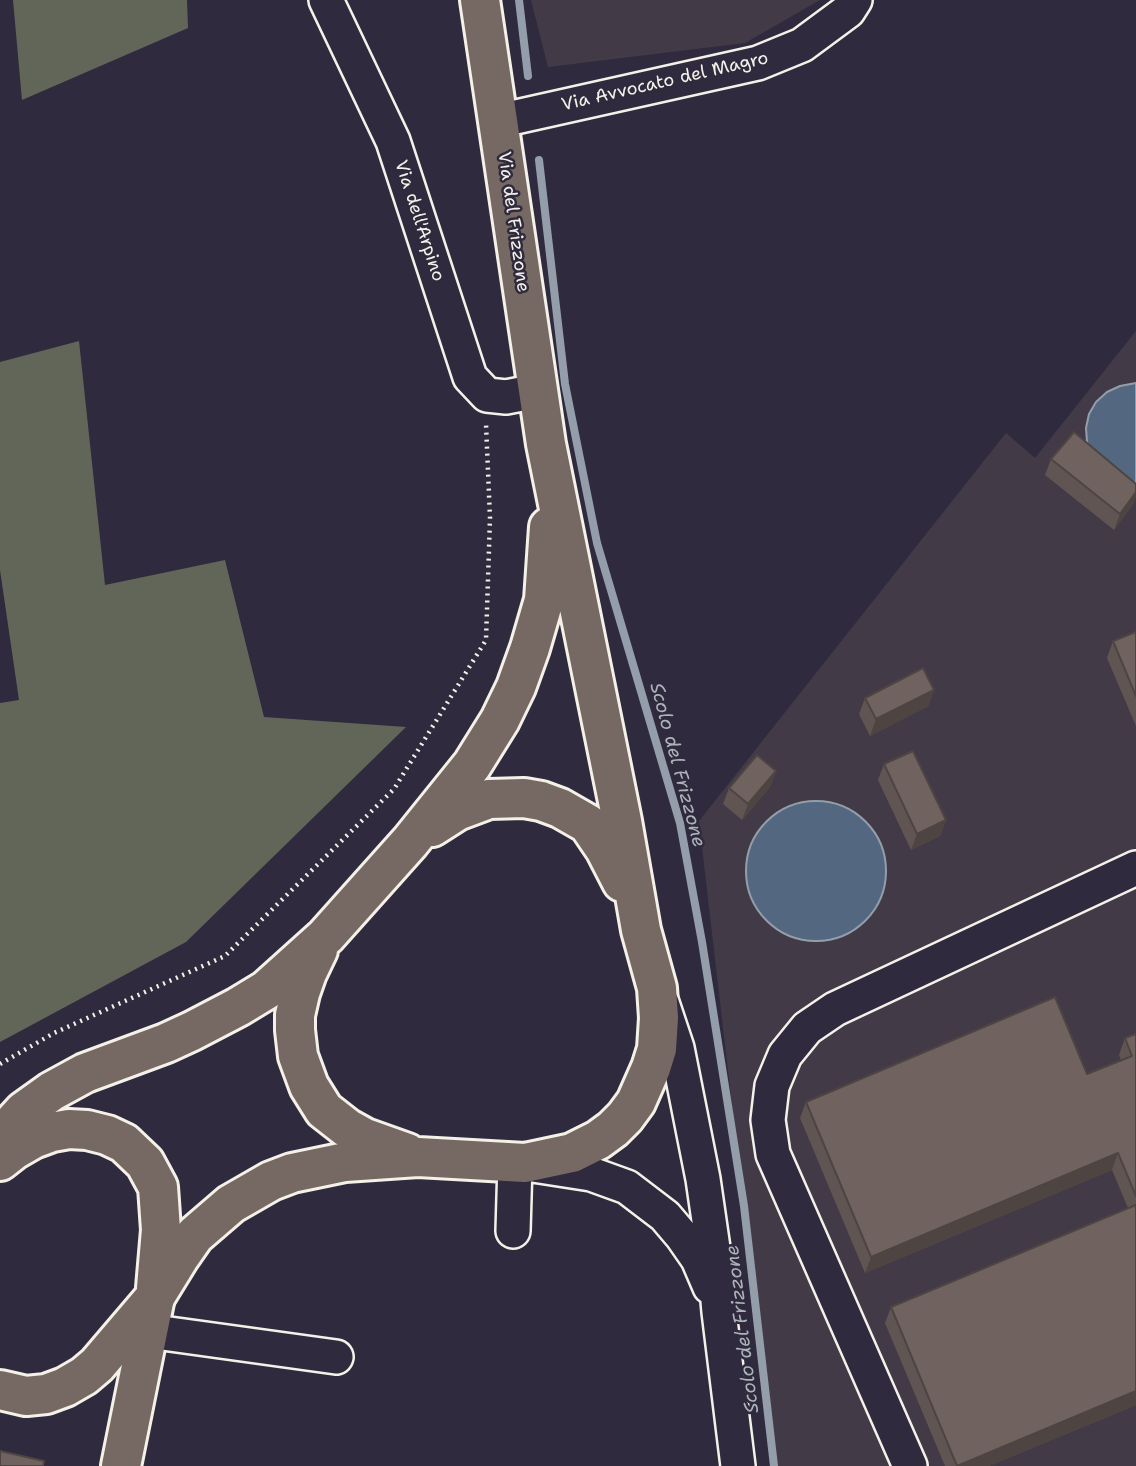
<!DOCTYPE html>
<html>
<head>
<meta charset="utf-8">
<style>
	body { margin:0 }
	canvas { display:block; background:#2f2a3d }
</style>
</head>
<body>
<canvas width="1136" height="1466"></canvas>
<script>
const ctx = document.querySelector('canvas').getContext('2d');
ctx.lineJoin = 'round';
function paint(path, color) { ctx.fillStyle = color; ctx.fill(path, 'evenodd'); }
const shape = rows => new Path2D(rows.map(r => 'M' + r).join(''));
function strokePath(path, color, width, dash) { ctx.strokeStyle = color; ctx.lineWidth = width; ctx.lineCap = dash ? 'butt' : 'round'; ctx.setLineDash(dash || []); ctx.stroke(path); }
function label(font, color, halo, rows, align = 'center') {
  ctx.font = font + ' "Shantell Sans",sans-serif'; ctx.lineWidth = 5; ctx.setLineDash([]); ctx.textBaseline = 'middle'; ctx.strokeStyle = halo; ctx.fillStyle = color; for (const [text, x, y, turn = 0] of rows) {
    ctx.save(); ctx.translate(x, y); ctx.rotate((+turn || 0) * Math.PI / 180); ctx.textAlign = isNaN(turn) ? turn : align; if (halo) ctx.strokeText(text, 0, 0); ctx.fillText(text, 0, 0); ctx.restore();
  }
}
const built = shape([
	[531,0,820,0,745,43,548,67],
	[1136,331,1136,1466,774,1466,699,821,1006,433,1035,458]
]);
const green = shape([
	[13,0,187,0,188,28,22,100],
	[79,341,105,585,225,560,264,717,406,727,186,942,0,1042,0,703,19,700,0,570,0,362]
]);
const water = shape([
	[1136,383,1136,483,1124,482,1091,456,1087,442,1086,428,1089,414,1096,402,1107,392,1120,386,1136,383],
	'746 871a70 70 0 1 1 140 0a70 70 0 1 1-140 0Z'
]);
const stream = shape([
	[519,0,528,76],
	[539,160,565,384,597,543,680,823,702,942,744,1206,774,1466]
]);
const path = shape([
	[0,1064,54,1033,225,956,394,789,486,640,490,518,486,424]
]);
const minor = shape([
	[326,0,393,141,470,377,487,395,506,397,537,391],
	[498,121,758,63,802,45,848,11,855,0],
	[662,1003,677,1048,703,1179,714,1255,719,1312,738,1466],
	[533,1165,591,1174,627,1187,665,1216,682,1236,698,1259,710,1287],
	[513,1231,515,1163],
	[148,1331,336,1357],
	[910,1466,773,1154,768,1120,772,1086,785,1055,807,1028,835,1009,1136,868]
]);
const major = shape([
	[432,827,457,811,489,799,524,798,541,801,560,808,588,824,605,849,622,882],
	[318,950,307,973,300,993,295,1015,295,1030,298,1056,309,1086,324,1110,347,1128,365,1138,407,1153],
	[0,1137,24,1111,52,1091,85,1073,166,1043,192,1031,238,1007,266,990,326,936,410,842,472,765,500,720,516,687,530,648,544,600,549,527],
	[0,1161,14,1150,33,1139,52,1132,69,1129,87,1130,107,1135,124,1143,145,1163,158,1187,161,1230,156,1288],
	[0,1390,26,1396,46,1394,65,1387,84,1376,97,1365,155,1297,179,1258,195,1235,231,1204,271,1181,292,1173,345,1162,418,1157,525,1163,572,1153,598,1140,613,1129,625,1117,636,1102,651,1068,657,1049,659,1018,657,988,641,930,622,821,546,444,480,0]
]);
const highway = shape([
	[121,1466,155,1297]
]);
const wall = shape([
	[1051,459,1134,503,1114,530,1045,475],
	[1136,632,1136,726,1107,658,1113,641],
	[934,690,928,706,870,736,859,714,865,698],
	[884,764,946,820,940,836,911,850,878,780],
	[776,771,770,787,742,820,723,804,729,788],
	[1136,1034,1136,1405,989,1466,945,1466,885,1323,891,1307,1128,1208,1112,1170,865,1273,800,1118,806,1102,1087,1074,1121,1060,1119,1055,1125,1038]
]);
const shadedWall = shape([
	[1136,492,1136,497,1134,503,1114,530,1120,514],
	[934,690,928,706,870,736,876,719],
	[776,771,770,787,742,820,748,804],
	[946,820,940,836,911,850,917,834],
	[1118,1153,1112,1170,865,1273,871,1257],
	[1136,1391,1136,1405,989,1466,957,1466]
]);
const building = shape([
	[1074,432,1136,484,1136,492,1120,514,1051,459,1074,432],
	[1136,632,1136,696,1113,641,1136,632],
	[923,668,934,690,876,719,865,698,923,668],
	[913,751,946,820,917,834,884,764,913,751],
	[757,755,776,771,748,804,729,788,757,755],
	[1055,997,1087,1074,1132,1056,1125,1038,1136,1034,1136,1196,1118,1153,871,1257,806,1102,1055,997],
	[1136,1205,1136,1391,957,1466,891,1307,1136,1205],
	[0,1451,44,1461,43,1466,0,1466,0,1451]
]);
const streetNames = [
	["Via Avvocato del Magro",665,82,-13],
	["Via dell'Arpino",419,221,72],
	["Via del Frizzone",513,222,82]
];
const waterNames = [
	["Scolo del Frizzone",677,765,75],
	["Scolo del Frizzone",743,1329,-97]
];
paint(built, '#423b47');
paint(green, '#626658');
paint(water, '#546780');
strokePath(water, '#949eaa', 2);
strokePath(stream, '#949eaa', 8);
strokePath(minor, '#f4f1e8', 38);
strokePath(major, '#f4f1e8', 44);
strokePath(highway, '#f4f1e8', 44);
strokePath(path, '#f4f1e8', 4.5, [2, 5]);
strokePath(minor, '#2f2a3d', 33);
strokePath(major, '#766964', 38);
strokePath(highway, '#766964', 38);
paint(wall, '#605552');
paint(shadedWall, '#4e4542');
paint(building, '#70635f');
strokePath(building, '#4e4542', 2);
label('18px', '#f4f1e8', '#2f2a3d', streetNames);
label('italic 19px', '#acb3b9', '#2f2a3d', waterNames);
</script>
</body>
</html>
